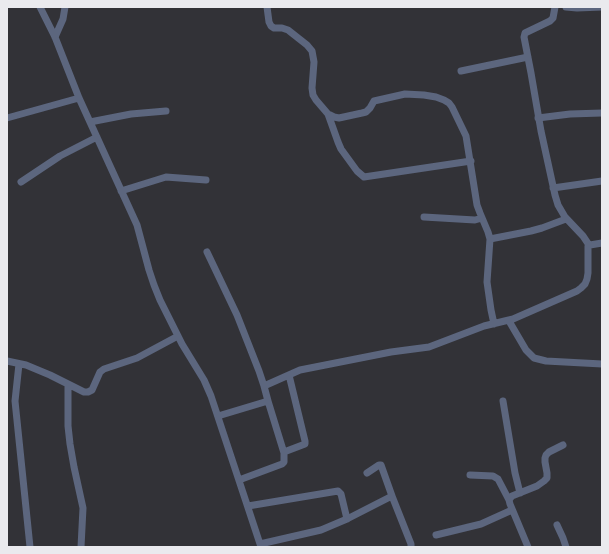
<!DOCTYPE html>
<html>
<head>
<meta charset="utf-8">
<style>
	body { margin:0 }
	#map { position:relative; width:609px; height:554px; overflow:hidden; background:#323237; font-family:Mulish,sans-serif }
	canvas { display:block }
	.frame { position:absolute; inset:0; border:8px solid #eaeaee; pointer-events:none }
</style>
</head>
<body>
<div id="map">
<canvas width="609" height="554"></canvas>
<div class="frame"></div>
</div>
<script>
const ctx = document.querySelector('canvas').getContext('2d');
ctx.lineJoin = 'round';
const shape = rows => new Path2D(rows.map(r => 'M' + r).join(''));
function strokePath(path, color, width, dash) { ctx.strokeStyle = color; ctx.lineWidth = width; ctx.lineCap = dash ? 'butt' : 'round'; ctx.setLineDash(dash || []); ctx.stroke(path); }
const street = shape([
	[40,7,55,37,79,98,137,225,149,270,154,285,160,300,182,344,204,380,211,396,261,547],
	[267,7,269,22,271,26,274,28,282,28,288,30,307,45,312,51,314,62,312,88,313,95,316,100,328,114,334,117,339,118,362,113,366,112,370,108,374,101,405,94,424,95,436,97,444,100,449,103,452,107,466,136,477,205,480,213,488,232,490,239,487,282,491,310,494,324],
	[555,7,553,18,550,21,525,33,524,37,531,73,541,131,555,195,558,205,565,217,583,236,589,245],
	[566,7,577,8,602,7],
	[55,37,63,19,65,7],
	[461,71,528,57],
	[328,114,338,142,341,149,357,171,364,177,471,161],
	[7,118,79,98],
	[538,118,570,114,602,113],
	[90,122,131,114,166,111],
	[21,182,60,156,97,137],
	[553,188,602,181],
	[121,191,166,177,206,180],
	[424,217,475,220,482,218],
	[490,239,531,231,542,228,566,219],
	[207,252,237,315,259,371,264,386],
	[509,321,526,350,534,358,546,361,602,364],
	[7,361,26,365,50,375,84,392,88,392,92,390,100,372,104,369,137,358,178,336],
	[19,364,15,401,30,547],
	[68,384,68,426,70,444,74,467,83,508,81,547],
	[268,401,284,453],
	[503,401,515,473,520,493],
	[218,416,268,401,264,386,300,370,391,352,429,347,484,326,513,319,577,291,581,288,585,284,587,279,588,273,588,246,590,245,602,243],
	[367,473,379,465,381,465,392,496],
	[470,475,493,476,498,479,509,500],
	[239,480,282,464,284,462,284,452,305,444,305,441,289,375],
	[248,506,338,491,341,494,347,519],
	[557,525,563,538,566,547],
	[436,535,481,524,512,510],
	[260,544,321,530,347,519,392,496,411,544,411,547],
	[528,547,510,504,509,500,512,496,537,486,544,481,547,478,547,473,545,462,545,458,546,455,549,452,563,445]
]);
strokePath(street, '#5c667e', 7);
</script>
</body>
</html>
